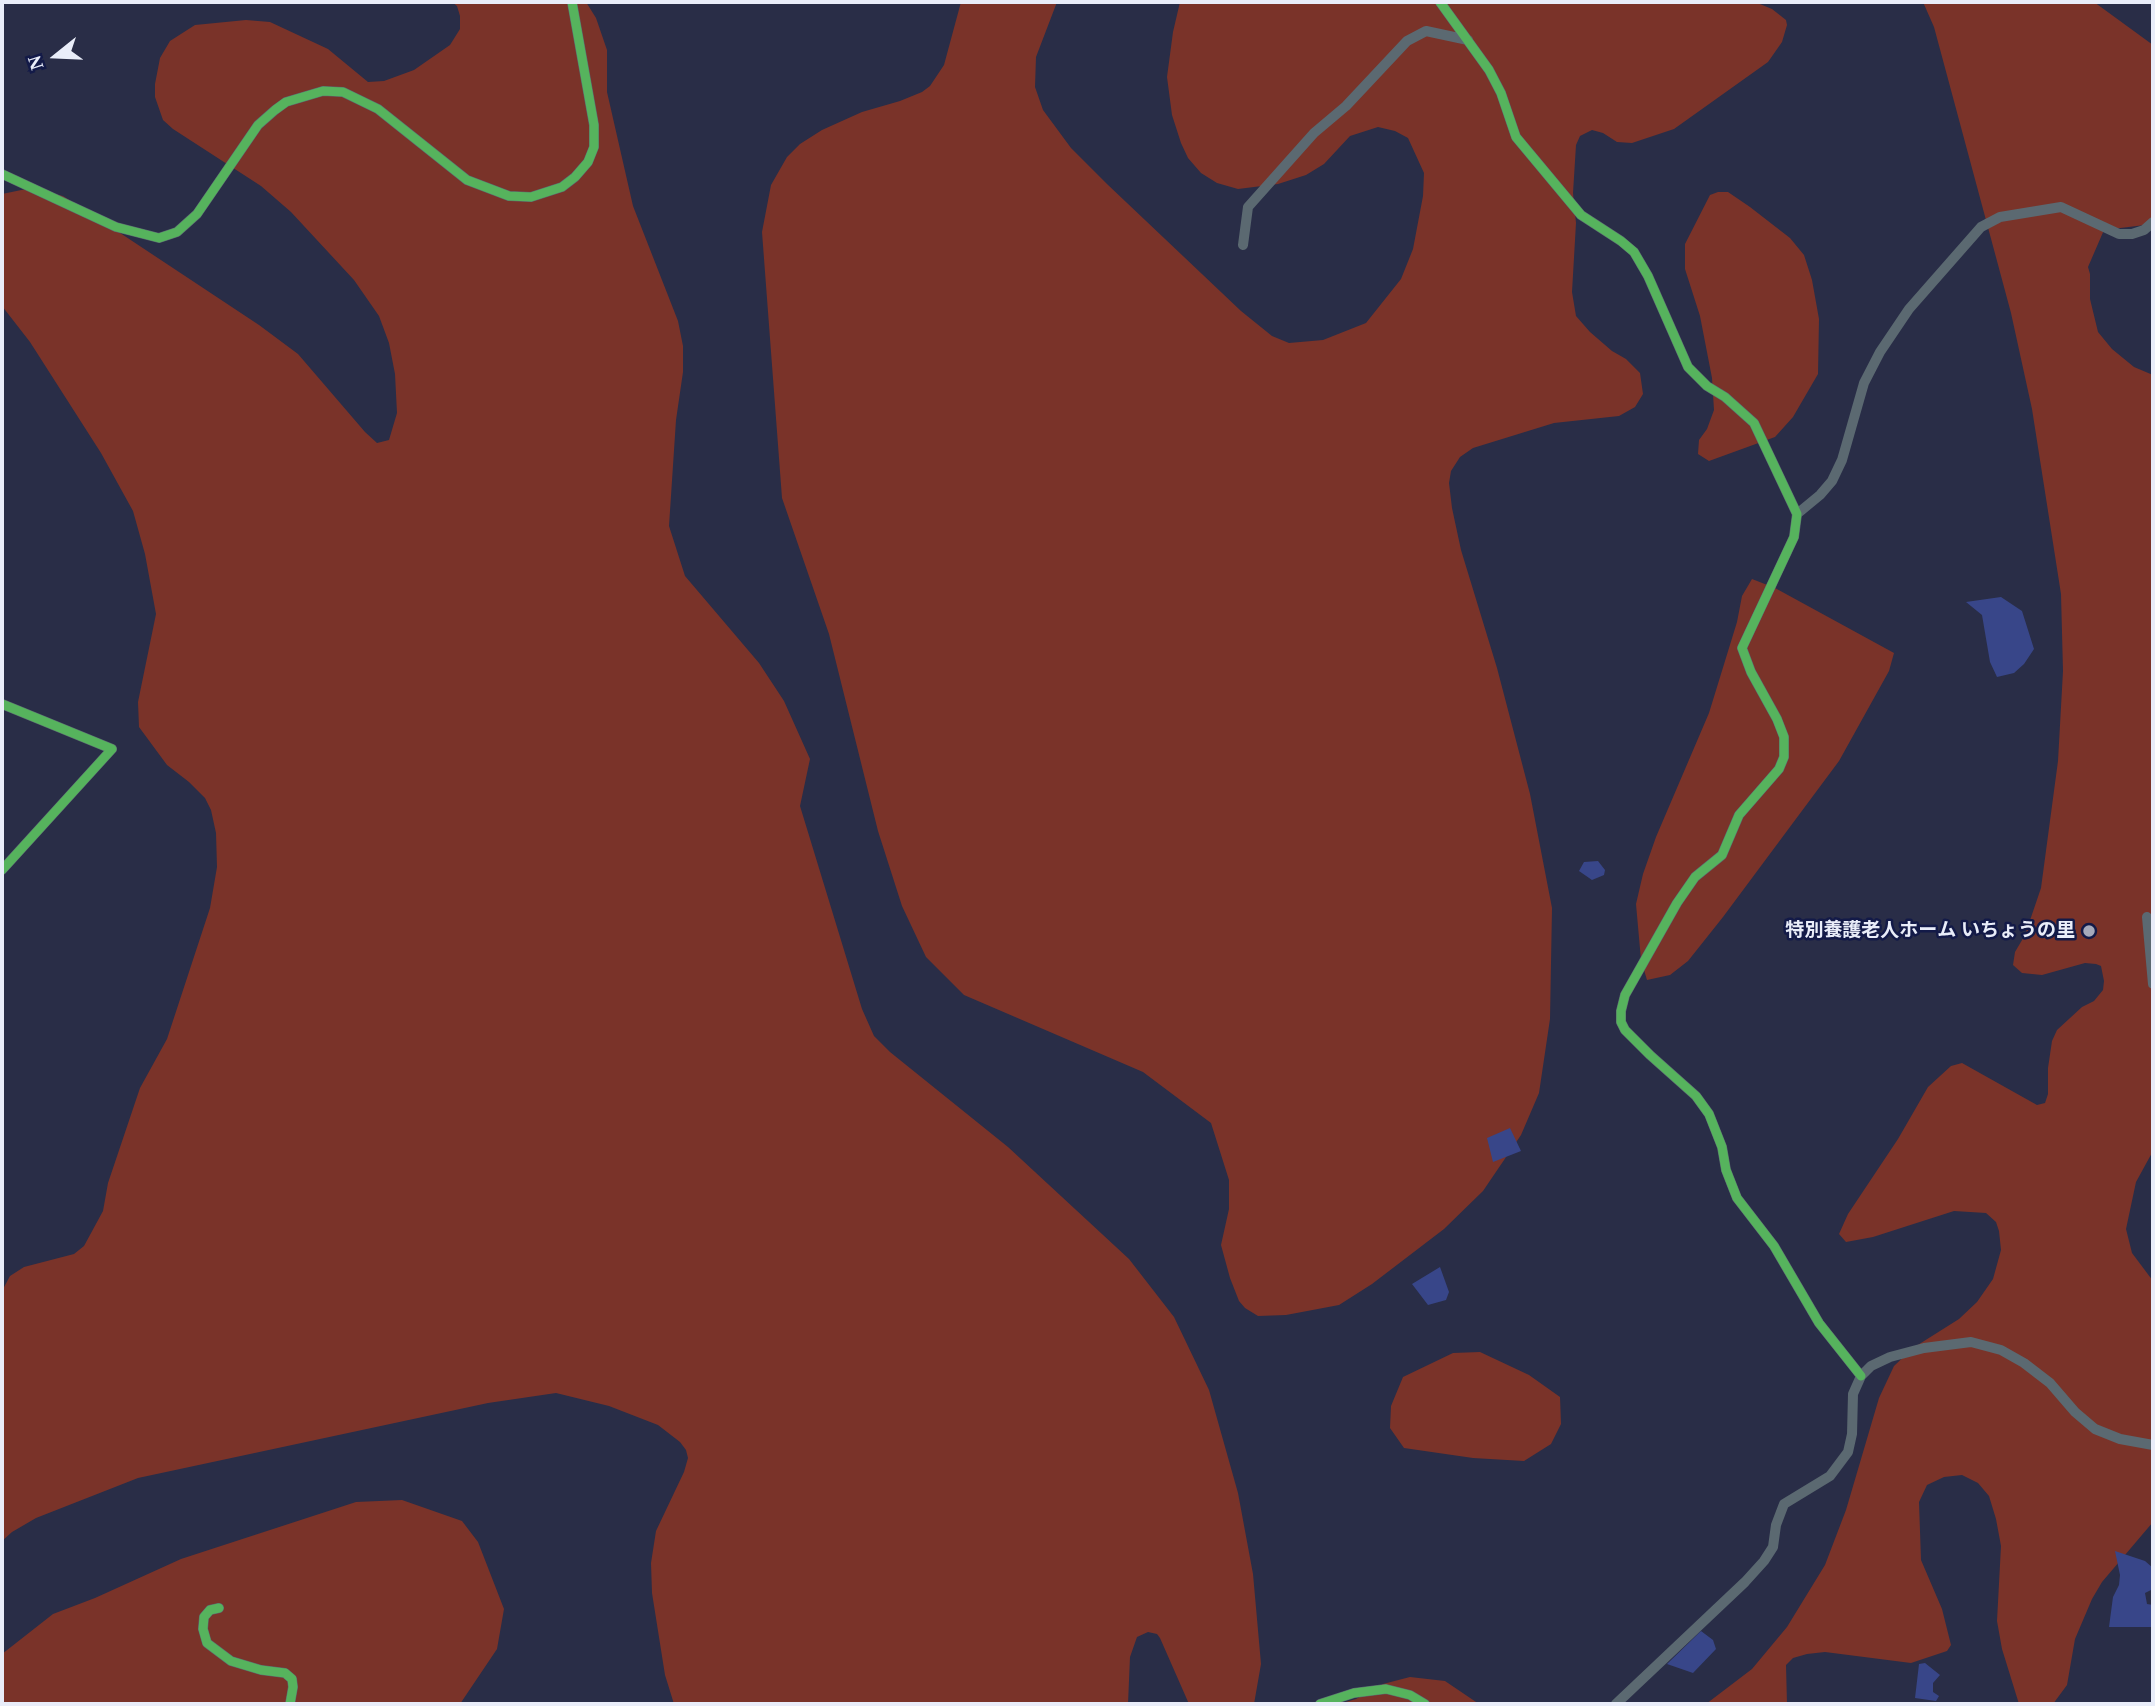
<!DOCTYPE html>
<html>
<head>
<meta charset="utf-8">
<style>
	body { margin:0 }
	#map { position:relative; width:2155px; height:1706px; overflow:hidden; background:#292d47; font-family:"Times New Roman",serif }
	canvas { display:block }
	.frame { position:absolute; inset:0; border:4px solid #e9edf9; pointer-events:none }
	.north { position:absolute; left:21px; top:21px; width:70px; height:70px; -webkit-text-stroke:5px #131a48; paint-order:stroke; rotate:252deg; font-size:19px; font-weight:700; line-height:28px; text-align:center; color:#e9edf9 }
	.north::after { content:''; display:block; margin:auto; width:24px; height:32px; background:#e9edf9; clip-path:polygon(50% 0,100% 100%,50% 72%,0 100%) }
</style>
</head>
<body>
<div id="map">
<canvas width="2155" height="1706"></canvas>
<div class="frame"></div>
<div class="north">N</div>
</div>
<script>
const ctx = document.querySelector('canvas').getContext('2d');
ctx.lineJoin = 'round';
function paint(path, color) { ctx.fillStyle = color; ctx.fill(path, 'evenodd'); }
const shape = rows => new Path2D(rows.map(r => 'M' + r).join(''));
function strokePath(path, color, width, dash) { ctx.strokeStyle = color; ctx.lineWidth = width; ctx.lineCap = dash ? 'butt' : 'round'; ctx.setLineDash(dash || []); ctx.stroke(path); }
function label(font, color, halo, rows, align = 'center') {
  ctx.font = font + ' "Times New Roman","Noto Sans JP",serif'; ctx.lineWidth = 5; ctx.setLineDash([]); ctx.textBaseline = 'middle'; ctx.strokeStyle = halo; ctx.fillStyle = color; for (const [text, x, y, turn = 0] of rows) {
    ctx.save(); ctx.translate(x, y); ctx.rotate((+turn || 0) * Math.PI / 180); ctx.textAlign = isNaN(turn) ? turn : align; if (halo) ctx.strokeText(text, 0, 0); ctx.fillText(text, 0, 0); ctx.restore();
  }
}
const forest = shape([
	[452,2,586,2,596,18,607,50,607,92,633,206,678,321,683,346,683,372,676,420,669,526,685,576,759,663,784,701,810,759,800,806,862,1009,874,1036,890,1052,1008,1147,1129,1259,1174,1317,1209,1390,1238,1493,1253,1574,1261,1664,1254,1704,1189,1704,1160,1638,1157,1634,1148,1632,1137,1637,1130,1657,1128,1704,674,1704,665,1675,652,1593,651,1563,656,1531,684,1472,688,1458,686,1450,680,1442,658,1425,609,1406,556,1393,488,1403,138,1478,36,1518,12,1532,2,1541,2,1291,10,1276,24,1267,74,1254,84,1246,103,1211,108,1183,140,1088,167,1039,210,908,217,867,216,833,211,810,205,798,189,782,167,765,139,727,138,702,156,614,145,554,133,511,101,453,30,342,2,306,2,194,31,188,63,196,99,219,259,325,298,354,365,432,377,443,389,440,397,413,395,374,389,343,379,316,354,280,291,212,261,186,173,129,163,120,155,97,155,84,160,58,170,41,195,25,246,20,270,22,328,49,368,82,384,81,414,70,450,45,460,29,460,16,457,6],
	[961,2,1057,2,1036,57,1035,87,1043,110,1071,148,1107,184,1241,311,1272,336,1289,343,1323,340,1366,323,1401,279,1413,249,1423,196,1424,173,1408,138,1395,131,1378,127,1350,136,1324,164,1306,175,1278,184,1238,189,1217,183,1201,173,1188,158,1181,143,1172,115,1167,77,1173,32,1180,2,1755,2,1772,9,1786,20,1787,25,1782,42,1768,62,1674,129,1632,143,1617,142,1603,133,1592,130,1580,136,1576,145,1573,193,1576,223,1572,292,1576,316,1590,332,1612,351,1626,359,1640,373,1643,394,1635,407,1619,416,1554,423,1473,448,1460,457,1451,471,1449,483,1452,508,1461,550,1497,668,1530,794,1552,908,1550,1019,1539,1093,1521,1135,1483,1191,1444,1229,1372,1284,1339,1305,1286,1315,1258,1316,1245,1308,1239,1301,1230,1278,1221,1245,1229,1209,1229,1180,1211,1123,1143,1072,964,995,926,957,902,906,878,831,829,634,782,498,762,232,771,185,787,157,800,144,822,130,862,112,900,101,922,92,930,86,944,65],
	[1923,2,2094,2,2153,45,2153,224,2104,230,2088,267,2090,274,2090,299,2098,332,2112,349,2134,367,2153,375,2153,1151,2136,1182,2126,1229,2132,1253,2153,1281,2153,1522,2102,1582,2092,1599,2075,1639,2067,1685,2053,1704,2019,1704,2002,1649,1997,1621,2001,1546,1996,1519,1989,1496,1978,1483,1962,1475,1944,1477,1927,1485,1919,1502,1921,1560,1942,1609,1951,1645,1947,1651,1911,1663,1825,1652,1807,1654,1793,1658,1786,1665,1787,1704,1706,1704,1752,1669,1787,1627,1825,1565,1846,1510,1879,1398,1894,1366,1913,1348,1959,1319,1977,1302,1993,1279,2001,1250,1999,1231,1996,1222,1986,1213,1954,1211,1873,1237,1846,1242,1839,1234,1848,1214,1898,1139,1928,1087,1951,1066,1962,1063,2037,1105,2045,1103,2048,1094,2048,1068,2052,1041,2057,1030,2082,1007,2094,1001,2103,990,2104,981,2101,966,2096,964,2085,963,2042,975,2022,973,2013,965,2015,952,2025,935,2041,888,2058,761,2063,671,2061,594,2032,409,2011,313,1934,27],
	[1718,192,1728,192,1750,207,1790,238,1804,255,1812,280,1819,319,1818,374,1793,417,1775,437,1709,461,1698,454,1699,440,1707,429,1714,410,1712,378,1700,316,1685,269,1685,244,1710,195],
	[1752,579,1775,588,1894,653,1889,671,1839,761,1723,917,1688,961,1670,975,1647,980,1641,960,1636,904,1643,874,1656,837,1709,713,1737,622,1742,596],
	[1480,1352,1529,1375,1560,1397,1561,1424,1551,1444,1524,1461,1473,1458,1404,1448,1390,1428,1391,1406,1403,1377,1453,1353],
	[402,1500,462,1521,478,1542,504,1609,497,1649,460,1704,2,1704,2,1654,53,1614,95,1598,181,1559,356,1502],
	[1410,1677,1445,1681,1479,1704,1339,1704,1356,1699,1383,1684]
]);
const water = shape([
	[2001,597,2022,611,2034,649,2024,664,2014,673,1997,677,1990,662,1982,615,1966,602],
	[1598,861,1605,870,1604,875,1592,880,1579,871,1584,862],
	[1510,1128,1521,1151,1493,1162,1487,1138],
	[1440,1267,1449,1292,1446,1300,1428,1305,1412,1284],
	[2115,1551,2145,1561,2153,1568,2153,1589,2145,1593,2147,1604,2153,1605,2152,1627,2109,1627,2113,1597,2119,1585,2120,1575],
	[1701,1631,1713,1640,1716,1649,1693,1673,1667,1664],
	[1925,1663,1940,1675,1933,1683,1933,1692,1939,1696,1936,1701,1915,1698,1919,1664]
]);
const minor = shape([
	[1440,2,1489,70,1501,93,1516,137,1581,215,1621,241,1634,252,1648,276,1688,367,1707,386,1725,397,1754,423,1797,514,1794,537,1742,648,1751,672,1777,719,1784,737,1784,757,1779,769,1739,815,1722,855,1695,877,1677,903,1625,995,1621,1011,1621,1022,1625,1030,1650,1055,1696,1096,1709,1114,1722,1147,1726,1170,1737,1198,1774,1246,1819,1323,1861,1376],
	[2,174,116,227,159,238,177,232,197,214,258,125,275,110,286,102,323,91,343,92,378,109,467,180,509,196,531,197,562,187,575,177,588,162,594,147,594,125,572,2],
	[1243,245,1248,207,1314,133,1346,106,1407,41,1426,31,1468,40],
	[1797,514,1820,495,1832,481,1842,460,1864,383,1880,352,1909,309,1981,227,2000,217,2061,207,2119,234,2132,234,2144,230,2153,222],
	[2,704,112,749,2,870],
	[2147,917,2153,984],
	[219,1608,210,1610,204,1617,203,1629,207,1643,231,1661,261,1670,285,1673,292,1679,293,1687,290,1704],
	[1320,1704,1354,1693,1386,1689,1410,1695,1425,1704],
	[1616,1704,1745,1582,1764,1561,1773,1547,1776,1525,1784,1504,1830,1476,1848,1452,1852,1434,1853,1394,1861,1376,1871,1366,1890,1357,1924,1348,1971,1342,2001,1350,2024,1363,2050,1383,2075,1412,2095,1429,2120,1439,2153,1445]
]);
const cycleway = shape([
	[1440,2,1489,70,1501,93,1516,137,1581,215,1621,241,1634,252,1648,276,1688,367,1707,386,1725,397,1754,423,1797,514,1794,537,1742,648,1751,672,1777,719,1784,737,1784,757,1779,769,1739,815,1722,855,1695,877,1677,903,1625,995,1621,1011,1621,1022,1625,1030,1650,1055,1696,1096,1709,1114,1722,1147,1726,1170,1737,1198,1774,1246,1819,1323,1861,1376],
	[2,174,116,227,159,238,177,232,197,214,258,125,275,110,286,102,323,91,343,92,378,109,467,180,509,196,531,197,562,187,575,177,588,162,594,147,594,125,572,2],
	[2,704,112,749,2,870],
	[219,1608,210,1610,204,1617,203,1629,207,1643,231,1661,261,1670,285,1673,292,1679,293,1687,290,1704],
	[1320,1704,1354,1693,1386,1689,1410,1695,1425,1704]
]);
const markers = [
	[2089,931,7,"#a6aabb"]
];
const poiNames = [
	["特別養護老人ホーム いちょうの里",2075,931]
];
paint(forest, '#7a3329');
paint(water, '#384689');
strokePath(minor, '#5b6971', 10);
strokePath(cycleway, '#56b35d', 9);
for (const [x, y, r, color] of markers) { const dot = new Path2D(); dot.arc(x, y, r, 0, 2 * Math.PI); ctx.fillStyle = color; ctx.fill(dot); strokePath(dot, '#131a48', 2.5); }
label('bold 19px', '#e9edf9', '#131a48', poiNames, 'right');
</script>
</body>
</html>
